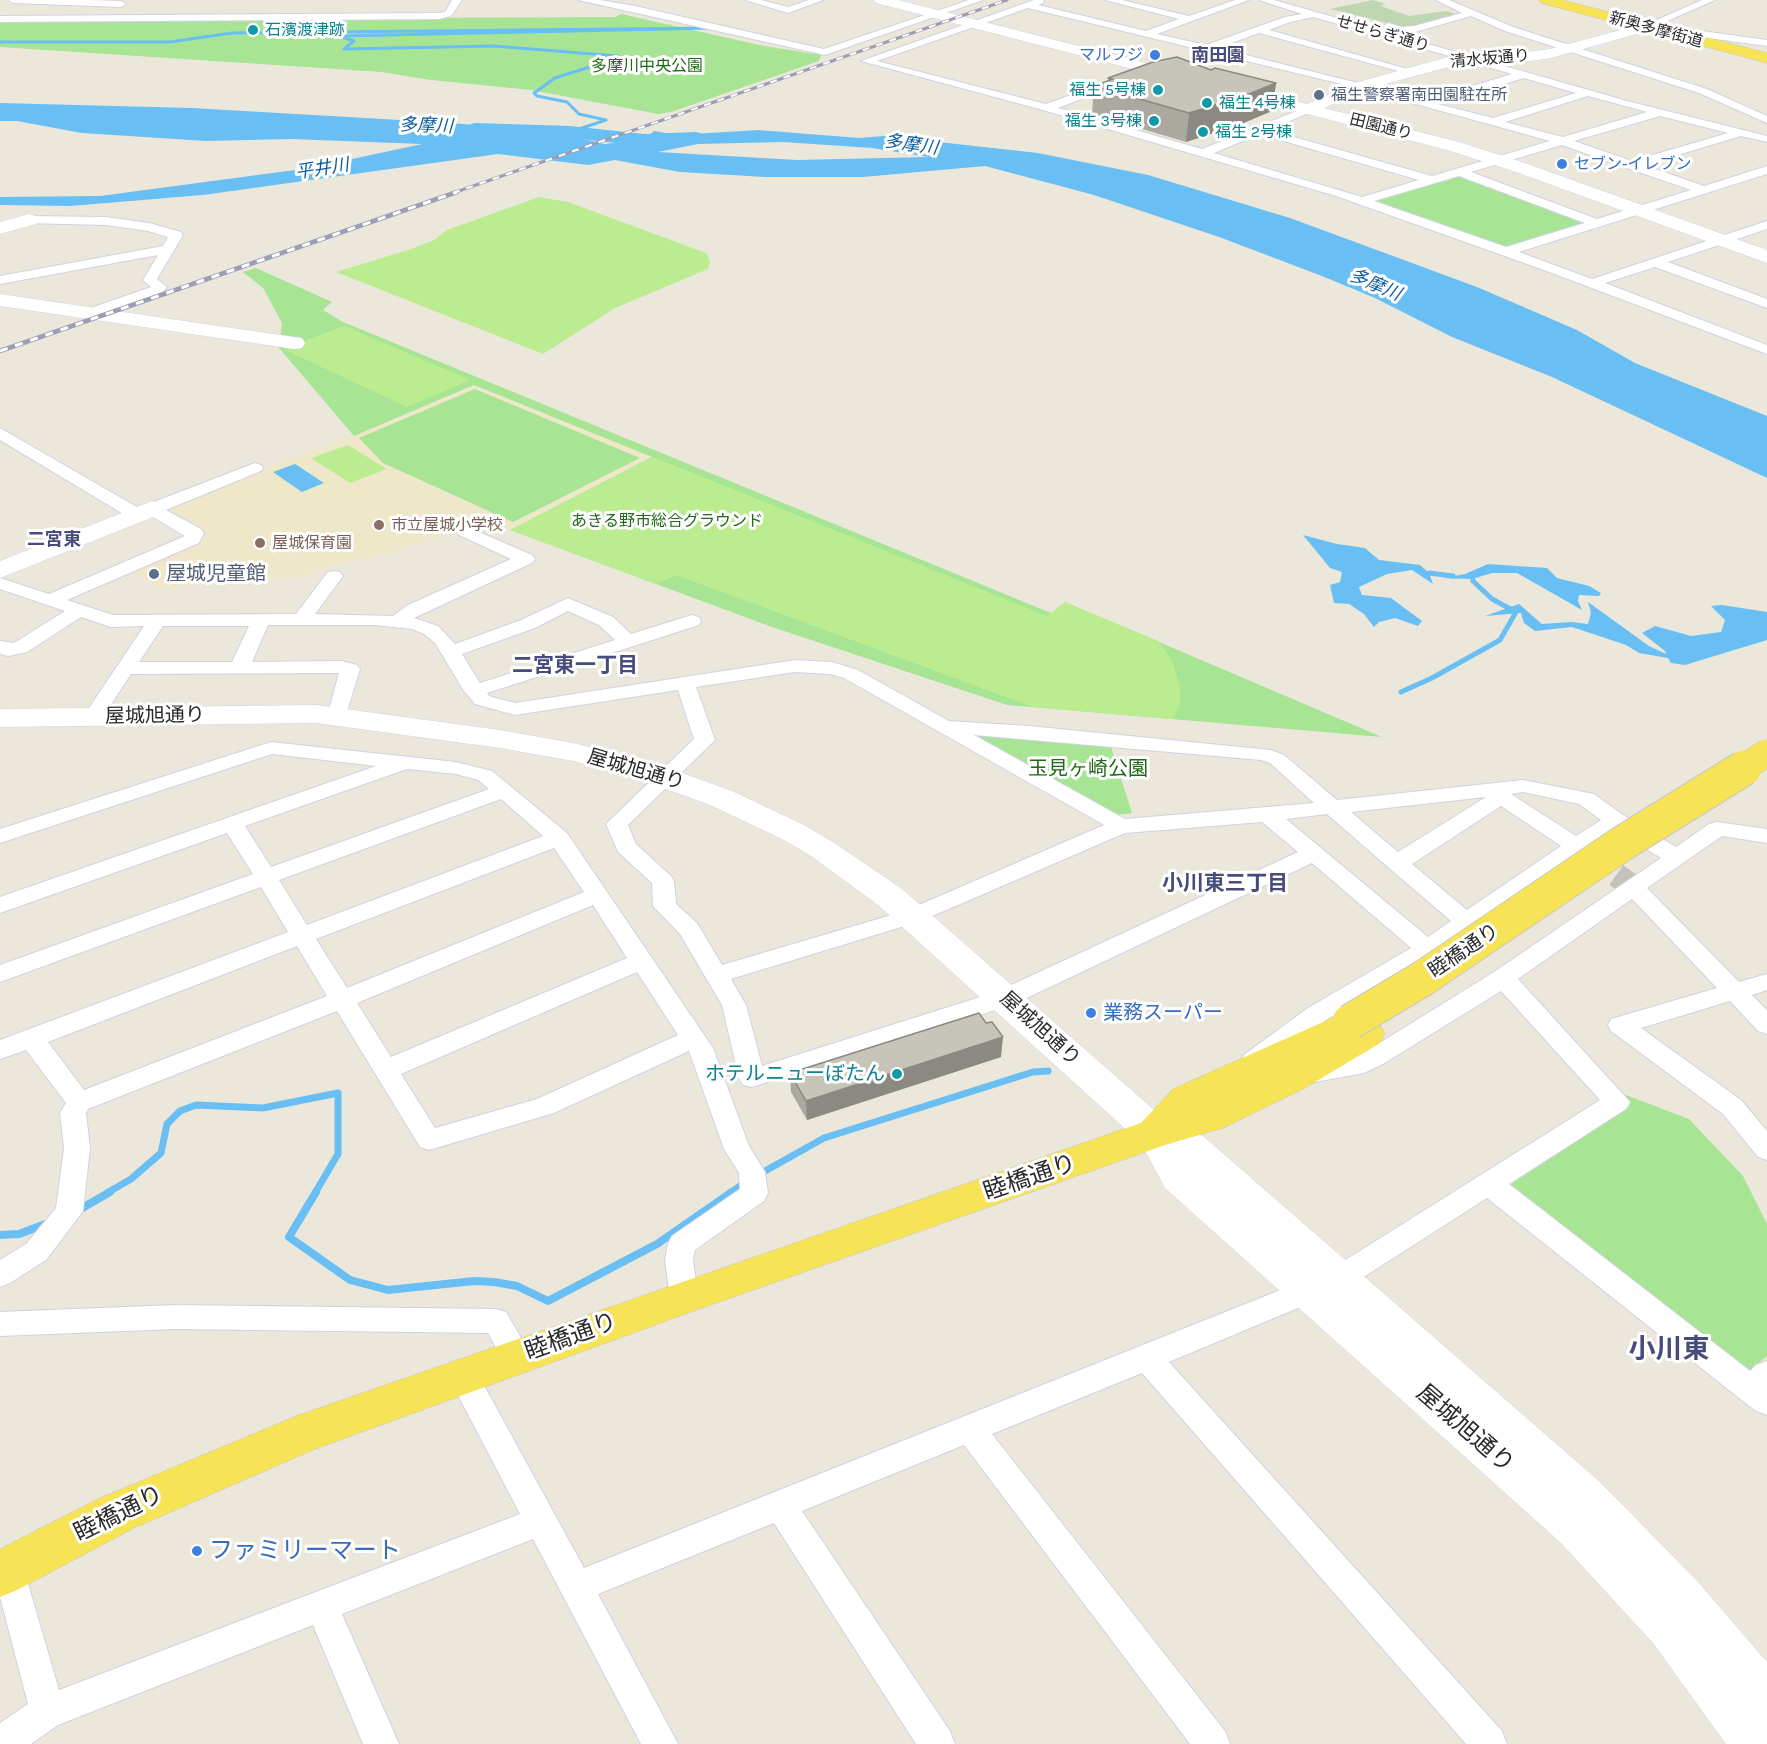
<!DOCTYPE html>
<html>
<head>
<meta charset="utf-8">
<style>
	body { margin:0 }
	canvas { display:block; background:#ece7db }
</style>
</head>
<body>
<canvas width="1767" height="1744"></canvas>
<script>
const ctx = document.querySelector('canvas').getContext('2d');
ctx.lineJoin = 'round';
function paint(path, color) { ctx.fillStyle = color; ctx.fill(path, 'evenodd'); }
const shape = rows => new Path2D(rows.map(r => 'M' + r).join(''));
function strokePath(path, color, width, dash) { ctx.strokeStyle = color; ctx.lineWidth = width; ctx.lineCap = dash ? 'butt' : 'round'; ctx.setLineDash(dash || []); ctx.stroke(path); }
function label(font, color, halo, rows, align = 'center') {
  ctx.font = font + ' Karla,"Noto Sans JP",sans-serif'; ctx.lineWidth = 6; ctx.setLineDash([]); ctx.textBaseline = 'middle'; ctx.strokeStyle = halo; ctx.fillStyle = color; for (const [text, x, y, turn = 0] of rows) {
    ctx.save(); ctx.translate(x, y); ctx.rotate((+turn || 0) * Math.PI / 180); ctx.textAlign = isNaN(turn) ? turn : align; if (halo) ctx.strokeText(text, 0, 0); ctx.fillText(text, 0, 0); ctx.restore();
  }
}
const education = shape([
	[474,385,653,457,510,530,479,516,459,530,456,534,414,544,397,552,327,567,301,577,199,581,197,585,160,588,132,570,209,537,166,511,167,507,345,437,354,436]
]);
const green = shape([
	[621,14,764,46,821,55,819,61,671,112,658,114,531,90,431,80,382,72,0,47,0,20,616,17],
	[1459,173,1592,223,1505,250,1369,201],
	[256,268,332,302,323,310,343,322,1051,613,1065,602,1382,737,1007,705,772,627,510,530,652,457,474,385,354,436,279,348,282,323,263,288,243,272],
	[475,389,640,458,513,522,383,463,359,438],
	[975,730,1110,744,1132,813,1117,815,972,735],
	[1618,1092,1689,1119,1743,1176,1767,1224,1767,1356,1747,1373,1508,1186,1630,1106]
]);
const cemetery = shape([
	[1373,0,1385,4,1381,6,1409,16,1446,11,1459,15,1411,29,1330,9]
]);
const pitch = shape([
	[539,197,568,202,706,253,710,262,708,269,615,308,543,354,336,272,411,249,434,240,447,230],
	[344,326,470,380,407,407,283,349],
	[348,445,387,469,350,483,311,458],
	[653,457,1047,616,1065,602,1158,641,1173,663,1180,686,1180,702,1173,719,1033,707,676,575,657,584,510,530]
]);
const water = shape([
	[0,103,192,108,452,123,539,131,572,136,604,144,644,140,654,131,677,135,758,130,859,138,884,136,1038,153,1148,175,1290,218,1477,287,1577,330,1635,363,1767,416,1767,478,1552,377,1452,337,1375,298,1322,276,1219,237,1094,195,985,166,863,177,765,177,680,172,615,160,588,165,498,154,203,195,71,206,0,205,0,197,100,196,310,168,422,144,291,139,206,141,82,133,17,121,0,121],
	[783,142,872,148,929,157,797,160,658,152,698,144],
	[295,464,324,483,302,492,273,472],
	[1303,535,1337,544,1365,548,1379,560,1420,565,1429,573,1433,584,1412,570,1387,574,1359,587,1362,595,1391,598,1422,621,1418,626,1395,618,1379,622,1374,627,1364,614,1349,604,1334,603,1330,585,1340,582,1342,572,1330,568],
	[1488,564,1547,568,1557,578,1589,586,1601,593,1599,596,1579,595,1578,601,1582,610,1517,573,1492,573,1472,579,1443,578,1465,574],
	[1588,602,1649,646,1666,654,1665,651,1642,633,1655,626,1691,636,1721,632,1725,620,1711,606,1722,605,1767,612,1767,640,1685,665,1671,663,1668,658,1639,653,1626,645,1572,627,1535,631,1524,623,1521,613,1485,616,1519,604,1542,624,1571,622,1588,624,1591,613]
]);
const streamFar3 = shape([
	[0,42,170,42,232,33,713,28],
	[570,132,606,120,579,114,567,102,537,96,534,93,555,78,618,58,618,56,494,46,344,49,354,41,339,36,712,28]
]);
const streamFar2 = shape([
	[1429,573,1453,576],
	[1401,692,1432,678,1500,640,1516,612,1492,599,1473,581,1472,575]
]);
const streamFar1 = shape([
	[758,1175,824,1138,1033,1072,1048,1071],
	[107,1193,131,1179,161,1153,167,1124,180,1111,196,1105,263,1108,338,1093,338,1154,315,1193],
	[730,1193,744,1183]
]);
const stream = shape([
	[316,1192,289,1237,350,1280,388,1290,474,1281,494,1282,517,1286,548,1301,657,1244,732,1192],
	[77,1211,110,1192],
	[0,1235,19,1234,48,1223]
]);
const river = shape([
	[475,123,570,126,644,134,696,132,703,134,706,138,703,142,696,144,644,146,570,138,468,133,465,129,468,125,475,123]
]);
const streetTunnel = shape([
	[1587,854,1633,887]
]);
const street = shape([
	[8,0,90,0,121,1,126,4,121,7,13,3,8,0],
	[452,0,462,0,451,16,439,19,0,22,0,16,439,13,445,12,452,0],
	[578,0,600,0,635,6,824,49,969,0,983,0,825,55,578,0],
	[745,0,761,0,788,7,809,0,823,0,788,13,745,0],
	[1034,0,1044,0,1043,3,1038,5,1146,31,1179,19,1105,0,1122,0,1189,16,1235,0,1249,0,1157,34,1206,45,1285,17,1302,14,1259,0,1274,0,1627,101,1767,136,1767,142,1741,136,1644,165,1704,186,1767,166,1767,174,1519,252,1592,279,1767,221,1767,229,1668,262,1767,299,1767,308,1655,267,1605,283,1767,345,1767,354,1544,270,1336,196,1043,110,861,61,1034,0],
	[1028,8,1358,88,1550,141,1432,176,1269,130,1313,111,1315,109,1309,106,1202,149,1058,108,1126,82,1126,78,1118,78,1046,104,877,61,1028,8],
	[1313,17,1512,74,1426,100,1218,48,1259,33,1413,75,1418,72,1269,30,1290,22,1313,17],
	[1524,78,1576,93,1493,118,1438,104,1524,78],
	[1588,96,1647,112,1563,137,1505,122,1588,96],
	[1660,116,1728,133,1632,161,1574,141,1660,116],
	[1259,134,1419,180,1362,197,1214,153,1259,134],
	[1562,145,1627,168,1691,190,1597,219,1471,172,1562,145],
	[1459,176,1585,223,1506,247,1374,201,1459,176],
	[1436,0,1449,0,1513,27,1707,89,1767,116,1767,123,1699,93,1505,31,1471,16,1415,32,1402,33,1383,26,1388,23,1402,27,1414,26,1462,13,1436,0],
	[1702,0,1715,0,1658,25,1767,40,1767,46,1650,30,1643,26,1702,0],
	[29,216,106,217,149,223,181,232,183,235,157,279,167,287,162,293,98,315,93,316,86,312,88,309,151,287,143,280,158,255,0,284,0,276,163,246,168,237,148,231,106,225,24,223,23,220,29,216],
	[0,428,142,510,145,514,142,518,136,519,130,518,0,440,0,428],
	[255,463,261,465,263,468,261,471,166,510,201,529,204,533,199,543,67,600,113,615,296,614,328,572,334,571,340,572,343,576,315,614,393,616,408,605,511,559,459,535,456,531,459,527,465,526,532,555,535,559,532,563,414,618,438,626,455,644,521,620,568,598,613,617,631,634,692,615,699,617,701,621,699,625,487,693,489,696,515,703,795,660,832,662,858,670,949,721,1029,726,1271,750,1284,755,1337,800,1523,780,1594,794,1623,815,1676,847,1709,824,1717,822,1767,829,1767,843,1722,836,1647,888,1739,982,1767,974,1767,990,1752,995,1767,1010,1767,1034,1758,1031,1730,1001,1641,1028,1741,1100,1767,1131,1767,1160,1758,1157,1723,1114,1611,1031,1608,1025,1611,1019,1717,988,1632,899,1518,979,1630,1102,1626,1109,1509,1184,1750,1371,1756,1365,1767,1361,1767,1415,1756,1411,1739,1398,1487,1198,1348,1287,1169,1362,1502,1731,1507,1744,1466,1744,1142,1373,992,1434,1225,1731,1230,1744,1190,1744,964,1445,802,1511,950,1731,955,1744,916,1744,774,1523,598,1594,678,1744,641,1744,533,1539,342,1614,399,1744,363,1744,313,1625,58,1725,31,1744,0,1744,0,1723,28,1704,0,1597,0,1557,5,1556,17,1560,29,1587,59,1690,520,1514,448,1376,452,1367,463,1363,474,1367,584,1568,1328,1271,1600,1100,1501,991,1383,1064,1364,1073,1304,1084,1295,1082,1291,1075,1295,1068,1351,1058,1365,1052,1494,972,1661,858,1615,830,1435,955,1326,1020,1263,1066,1254,1069,1245,1066,1241,1060,1245,1054,1308,1008,1411,948,1312,863,1014,1004,752,1087,743,1085,739,1078,722,1005,680,934,653,906,652,883,618,852,606,824,694,739,678,690,515,715,475,704,464,691,435,643,424,634,412,629,375,625,268,625,252,662,342,661,357,665,360,669,344,721,337,723,330,721,327,717,339,673,131,674,100,721,93,723,86,721,83,717,144,626,111,627,81,617,27,652,8,656,0,654,0,641,14,643,65,611,0,589,0,578,49,594,185,536,146,513,143,509,146,505,255,463],
	[568,611,599,625,615,640,480,683,462,654,535,628,568,611],
	[163,626,249,626,232,662,139,662,163,626],
	[795,672,830,674,844,678,1104,825,905,911,722,965,697,923,676,904,674,881,671,876,636,844,628,825,715,740,696,687,795,672],
	[974,735,1261,760,1270,763,1314,803,1125,819,974,735],
	[1523,792,1579,804,1601,820,1576,836,1511,794,1523,792],
	[1486,797,1398,852,1351,812,1486,797],
	[1501,806,1561,846,1467,910,1412,864,1501,806],
	[1327,814,1389,868,1451,921,1428,937,1286,819,1327,814],
	[1262,822,1298,852,996,992,762,1066,746,1005,731,979,921,921,1125,833,1262,822],
	[271,742,456,762,492,771,567,833,713,1048,749,1146,765,1172,768,1193,764,1201,695,1250,693,1260,698,1297,694,1305,684,1309,674,1305,670,1297,665,1260,668,1244,672,1236,740,1189,739,1173,724,1149,689,1051,554,1113,429,1150,420,1147,337,1011,88,1109,86,1113,90,1148,83,1211,46,1260,10,1283,0,1287,0,1260,26,1244,56,1208,64,1148,60,1113,66,1103,26,1050,0,1059,0,1040,288,932,261,887,0,982,0,965,253,874,227,833,0,913,0,897,376,766,272,754,0,843,0,829,271,742],
	[407,769,456,774,478,780,489,789,271,867,245,826,407,769],
	[501,799,543,836,307,925,279,880,501,799],
	[554,848,584,892,347,988,316,939,554,848],
	[593,905,627,958,391,1057,357,1003,593,905],
	[297,946,327,996,84,1090,48,1042,297,946],
	[637,972,678,1035,537,1099,435,1128,401,1074,637,972],
	[176,1305,496,1309,506,1312,532,1357,528,1366,517,1370,506,1366,488,1333,176,1329,0,1336,0,1312,176,1305]
]);
const secondary = shape([
	[874,0,898,0,1307,104,1355,83,1455,55,1512,54,1550,49,1646,23,1651,24,1653,27,1651,30,1551,58,1512,64,1456,65,1367,89,1324,108,1459,142,1525,163,1767,250,1767,263,1513,171,1447,150,876,3,874,0],
	[29,214,36,216,38,220,36,224,0,234,0,222,29,214],
	[0,294,294,337,302,338,305,343,302,348,294,349,0,306,0,294],
	[152,501,161,504,165,509,161,514,0,578,0,561,152,501],
	[316,705,500,730,573,743,652,762,732,791,804,825,833,842,902,889,1169,1123,1203,1136,1600,1482,1698,1582,1767,1662,1767,1744,1726,1744,1653,1643,1561,1543,1165,1188,1141,1143,878,905,811,856,782,839,710,805,630,776,573,761,500,748,316,723,0,727,0,709,316,705]
]);
const primary = shape([
	[1539,0,1562,0,1767,53,1767,63,1541,3,1539,0],
	[1341,1014,1354,1018,1357,1024,1367,1021,1380,1025,1385,1034,1380,1043,1305,1088,1223,1128,1165,1145,699,1309,315,1449,134,1528,17,1590,0,1597,0,1549,100,1498,299,1415,1141,1123,1173,1089,1341,1014]
]);
const railFar1 = shape([
	[453,193,1007,0]
]);
const rail = shape([
	[0,351,457,192]
]);
const primaryBridgeFar1 = shape([
	[1741,769,1767,753]
]);
const primaryBridge = shape([
	[1350,1022,1422,979,1623,843,1744,768]
]);
const wall = shape([
	[1211,70,1276,83,1272,111,1241,124,1186,142,1092,114,1094,86,1108,81,1108,78],
	[1001,1057,807,1120,791,1092,790,1073]
]);
const shadedWall = shape([
	[1276,83,1272,111,1241,124,1186,142,1189,113],
	[1003,1037,1001,1057,807,1120,806,1101]
]);
const building = shape([
	[1177,57,1211,70,1215,68,1276,83,1244,96,1189,113,1094,86,1113,79,1108,78,1153,62,1177,57],
	[979,1013,986,1023,992,1022,1003,1037,806,1101,790,1073,979,1013]
]);
const markers = [
	[253,30,6,"#0f9aa8"],
	[1155,55,6,"#3f7fe0"],
	[1158,90,6,"#0f9aa8"],
	[1319,95,6,"#5c6f8a"],
	[1207,103,6,"#0f9aa8"],
	[1154,121,6,"#0f9aa8"],
	[1203,132,6,"#0f9aa8"],
	[1562,164,6,"#3f7fe0"],
	[379,525,6,"#8d6e63"],
	[260,543,6,"#8d6e63"],
	[154,574,6,"#5c6f8a"],
	[1091,1013,6,"#3f7fe0"],
	[897,1074,6,"#0f9aa8"],
	[197,1551,6,"#3f7fe0"]
];
const farCulturenames = [
	["石濱渡津跡",265,30],
	["福生 5号棟",1146,90,"right"],
	["福生 4号棟",1219,103],
	["福生 3号棟",1142,121,"right"],
	["福生 2号棟",1215,132]
];
const farStreetnames = [
	["新奥多摩街道",1656,30,15],
	["せせらぎ通り",1383,34,16],
	["清水坂通り",1490,59,-5],
	["田園通り",1381,127,14]
];
const farShopnames = [
	["マルフジ",1143,55],
	["セブン-イレブン",1574,164,"left"]
];
const farParknames = [
	["多摩川中央公園",647,66],
	["あきる野市総合グラウンド",667,521]
];
const farServicenames = [
	["福生警察署南田園駐在所",1331,95]
];
const farEducationnames = [
	["市立屋城小学校",391,525],
	["屋城保育園",272,543]
];
const farQuarternames = [
	["南田園",1218,56],
	["二宮東",54,540]
];
const farWaternames = [
	["多摩川",426,126,2],
	["多摩川",911,145,8],
	["平井川",322,169,-9],
	["多摩川",1375,285,23]
];
const serviceNames = [
	["屋城児童館",166,574]
];
const streetNames = [
	["屋城旭通り",155,716,-1],
	["屋城旭通り",636,770,16],
	["睦橋通り",1464,951,-34],
	["屋城旭通り",1040,1029,42]
];
const parkNames = [
	["玉見ヶ崎公園",1088,769]
];
const shopNames = [
	["業務スーパー",1103,1013]
];
const cultureNames = [
	["ホテルニューぼたん",885,1074]
];
const neighbourhoodNames = [
	["二宮東一丁目",575,666],
	["小川東三丁目",1225,884]
];
const nearStreetnames = [
	["睦橋通り",1030,1178,-19],
	["睦橋通り",571,1337,-20],
	["屋城旭通り",1465,1429,41],
	["睦橋通り",119,1514,-26]
];
const nearShopnames = [
	["ファミリーマート",209,1551]
];
const nearQuarternames = [
	["小川東",1669,1350]
];
paint(education, '#efe7c9');
paint(green, '#a7e595');
paint(cemetery, '#bfd7b1');
paint(pitch, '#bbed90');
paint(water, '#69bff3');
strokePath(streamFar3, '#69bff3', 3);
strokePath(streamFar2, '#69bff3', 5);
strokePath(streamFar1, '#69bff3', 7);
strokePath(stream, '#69bff3', 8);
paint(river, '#69bff3');
strokePath(streetTunnel, '#c5c1b8', 24, [24, 12]);
strokePath(street, '#d0d1e3', 2);
strokePath(secondary, '#d0d1e3', 1);
strokePath(primary, '#c8c8c8', 1);
paint(street, '#fff');
paint(secondary, '#fff');
paint(primary, '#f6e356');
strokePath(railFar1, '#9d9eb5', 3);
strokePath(rail, '#9d9eb5', 4.5);
strokePath(railFar1, '#fff', 2, [7]);
strokePath(rail, '#fff', 3, [8]);
strokePath(primaryBridgeFar1, '#c8c8c8', 28, []);
strokePath(primaryBridge, '#c8c8c8', 37, []);
strokePath(primaryBridgeFar1, '#f6e356', 27);
strokePath(primaryBridge, '#f6e356', 35);
paint(wall, '#aba99f');
paint(shadedWall, '#8b8a82');
paint(building, '#c7c5b9');
strokePath(building, '#8b8a82', 1.5);
for (const [x, y, r, color] of markers) { const dot = new Path2D(); dot.arc(x, y, r, 0, 2 * Math.PI); ctx.fillStyle = color; ctx.fill(dot); strokePath(dot, '#fff', 2); }
label('16px', '#0d838f', '#fff', farCulturenames, 'left');
label('16px', '#2a2a2a', '#fff', farStreetnames);
label('16px', '#366cbe', '#fff', farShopnames, 'right');
label('16px', '#1f6917', '#fff', farParknames);
label('16px', '#4e5e75', '#fff', farServicenames, 'left');
label('16px', '#785e54', '#fff', farEducationnames, 'left');
label('bold 18px', '#484c7c', '#fff', farQuarternames);
label('italic 18px', '#085a9f', '#fff', farWaternames);
label('20px', '#4e5e75', '#fff', serviceNames, 'left');
label('20px', '#2a2a2a', '#fff', streetNames);
label('20px', '#1f6917', '#fff', parkNames);
label('20px', '#366cbe', '#fff', shopNames, 'left');
label('20px', '#0d838f', '#fff', cultureNames, 'right');
label('bold 21px', '#484c7c', '#fff', neighbourhoodNames);
label('24px', '#2a2a2a', '#fff', nearStreetnames);
label('24px', '#366cbe', '#fff', nearShopnames, 'left');
label('bold 27px', '#484c7c', '#fff', nearQuarternames);
</script>
</body>
</html>
